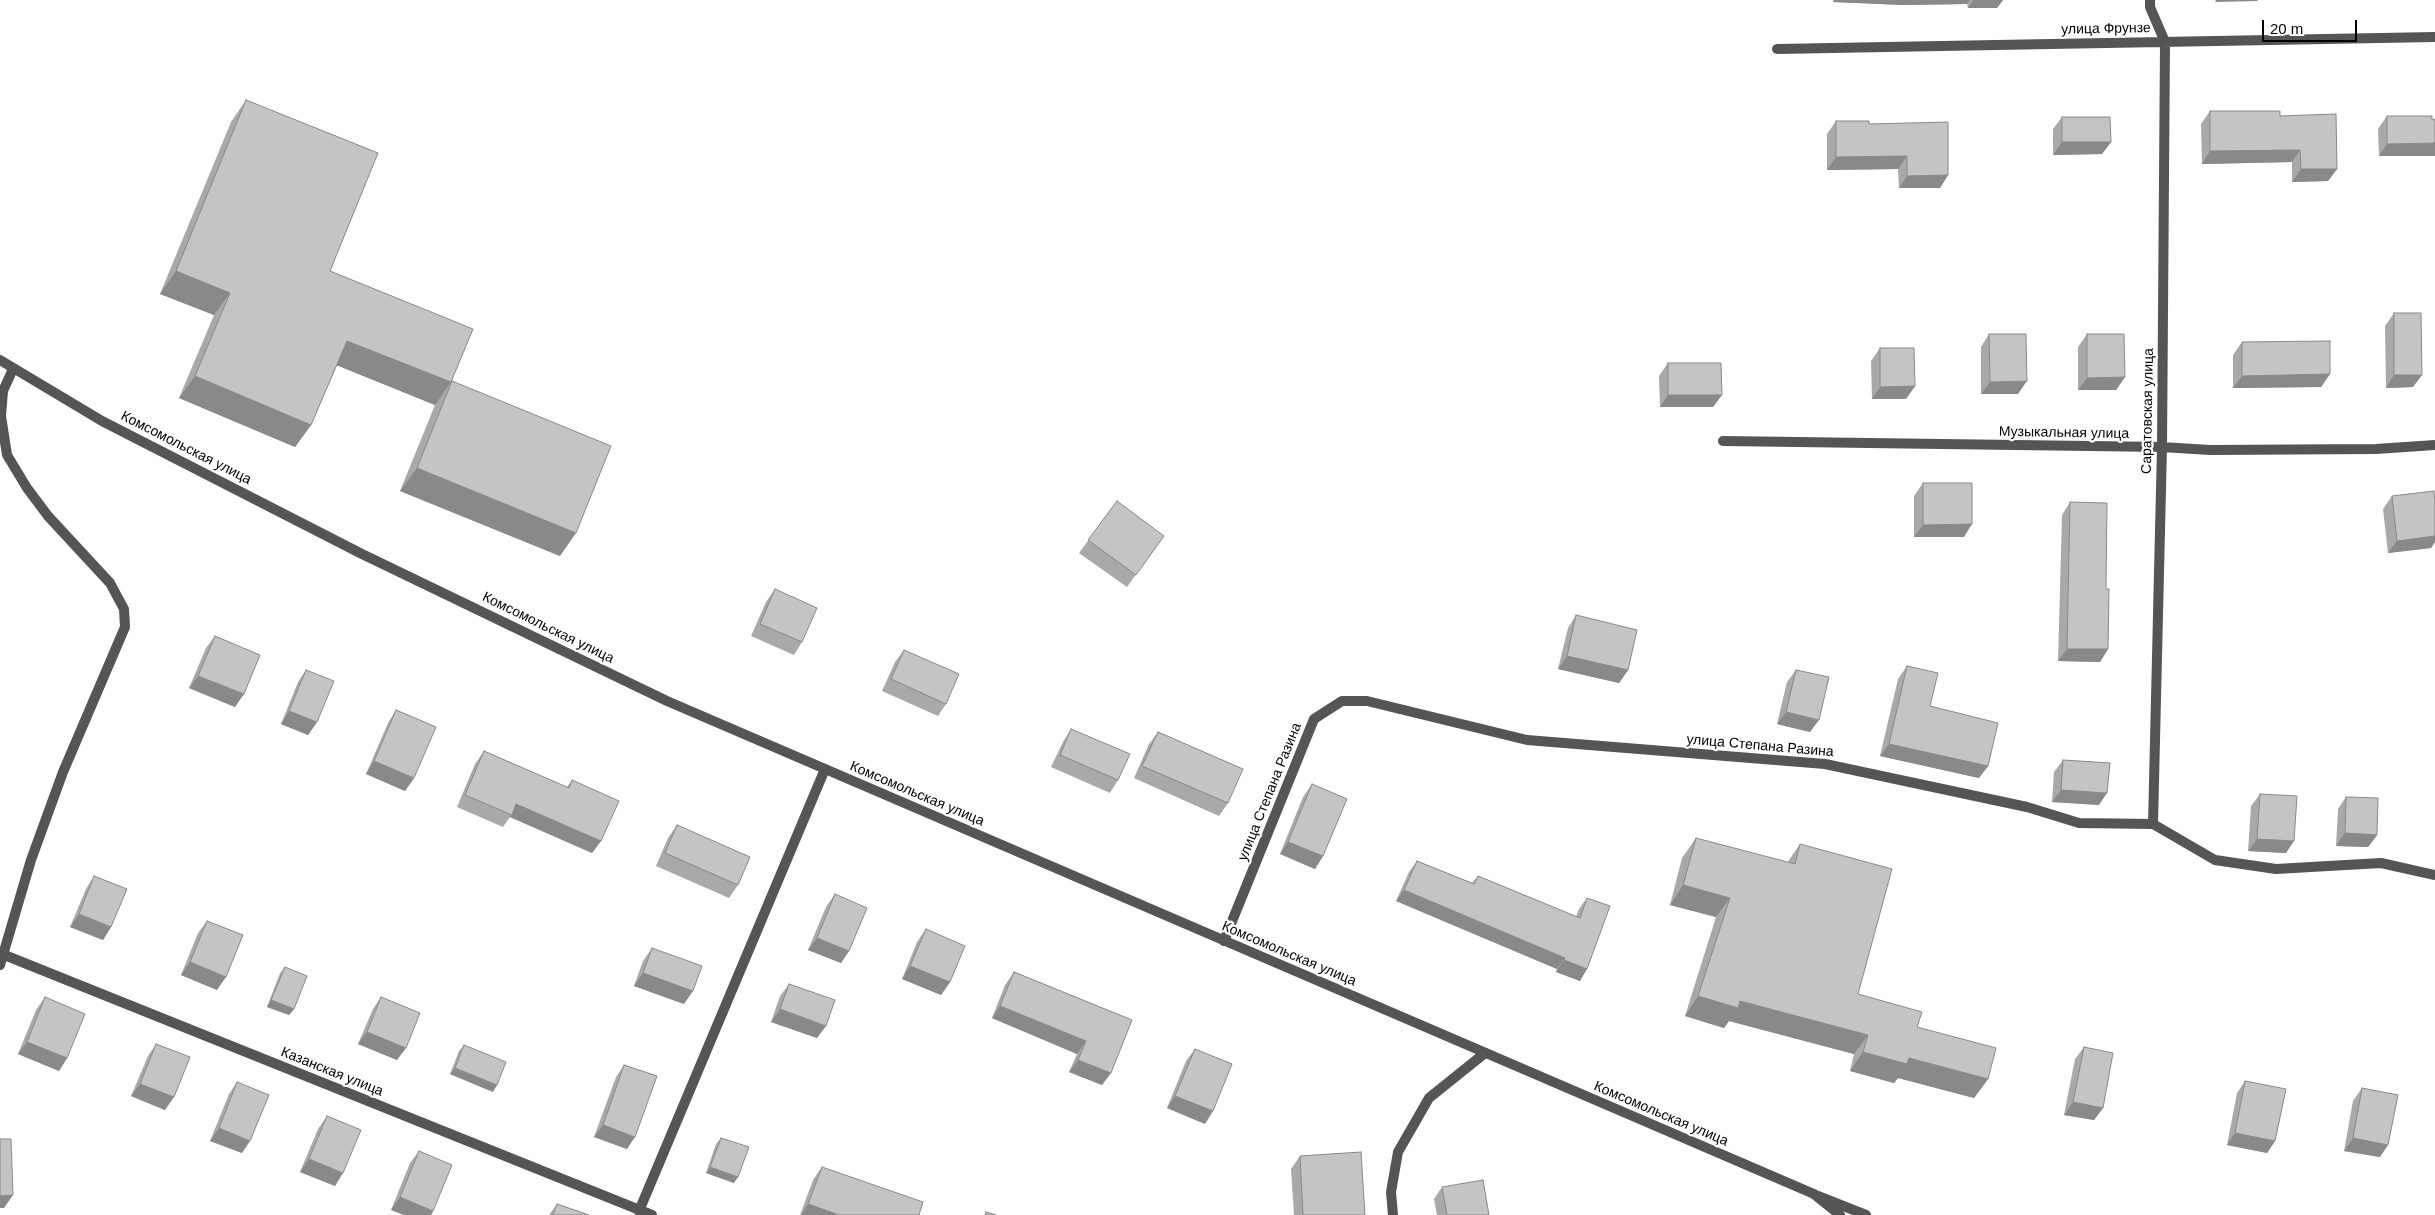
<!DOCTYPE html>
<html>
<head>
<meta charset="utf-8">
<style>
	body { margin:0 }
	#map { position:relative; width:2435px; height:1215px; overflow:hidden; background:#fff; font-family:Helvetica,sans-serif }
	canvas { display:block }
	.scale { position:absolute; left:2262px; top:20px; width:95px; height:22px; box-sizing:border-box; border:2px solid #000; border-top:0; padding-left:6px; font-size:15px; line-height:18px; white-space:nowrap; color:#000; -webkit-text-stroke:4px #fff; paint-order:stroke }
</style>
</head>
<body>
<div id="map">
<canvas width="2435" height="1215"></canvas>
<div class="scale">20 m</div>
</div>
<script>
const ctx = document.querySelector('canvas').getContext('2d');
ctx.lineJoin = 'round';
const shape = rows => new Path2D(rows.map(r => 'M' + r).join(''));
function strokePath(path, color, width, dash) { ctx.strokeStyle = color; ctx.lineWidth = width; ctx.lineCap = dash ? 'butt' : 'round'; ctx.setLineDash(dash || []); ctx.stroke(path); }
function paint(path, color) { ctx.fillStyle = color; ctx.fill(path, 'evenodd'); }
function label(font, color, halo, rows, align = 'center') {
  ctx.font = font + ' Helvetica,sans-serif'; ctx.lineWidth = 4.5; ctx.setLineDash([]); ctx.textBaseline = 'middle'; ctx.strokeStyle = halo; ctx.fillStyle = color; for (const [text, x, y, turn = 0] of rows) {
    ctx.save(); ctx.translate(x, y); ctx.rotate((+turn || 0) * Math.PI / 180); ctx.textAlign = isNaN(turn) ? turn : align; if (halo) ctx.strokeText(text, 0, 0); ctx.fillText(text, 0, 0); ctx.restore();
  }
}
const minor = shape([
	[2150,0,2150,7,2165,42,2162,447,2153,824],
	[1777,49,2435,37],
	[1723,441,2162,447,2210,450,2376,449,2435,445],
	[1224,941,1314,719,1342,701,1367,701,1527,740,1825,764,2027,807,2079,823,2153,824,2215,860,2276,869,2381,863,2435,875],
	[2,954,652,1215],
	[0,965,31,860,63,772,125,627,124,609,110,583,48,516,27,488,7,455,1,416,3,391,13,369],
	[1818,1196,1866,1215],
	[639,1211,825,769],
	[1393,1215,1391,1192,1398,1152,1429,1098,1485,1053]
]);
const tertiary = shape([
	[0,360,102,421,362,554,667,701,1814,1194,1840,1215]
]);
const wall = shape([
	[1833,0,2003,0,1997,8,1968,8,1967,4,1904,5,1833,2],
	[246,100,330,271,451,382,560,556,400,491,435,405,337,365,311,425,295,447,179,398,214,315,160,294,231,122],
	[2210,111,2280,116,2337,169,2328,181,2292,182,2292,162,2202,164,2201,124],
	[2387,116,2432,120,2379,156,2378,129],
	[2062,117,2111,142,2102,154,2053,155,2053,129],
	[1836,121,1948,175,1940,188,1899,188,1898,169,1827,170,1827,134],
	[2394,313,2413,387,2386,388,2385,326],
	[1989,334,2018,394,1981,394,1981,347],
	[2087,334,2125,377,2116,390,2078,390,2078,347],
	[2242,342,2330,374,2321,387,2233,388,2233,355],
	[1880,348,1915,386,1906,399,1872,399,1871,361],
	[1668,363,1713,407,1660,407,1659,376],
	[1923,483,1964,537,1914,537,1914,496],
	[2392,496,2435,501,2435,542,2431,548,2388,553,2383,509],
	[1117,501,1164,536,1127,587,1079,553],
	[2070,502,2106,589,2108,649,2100,662,2058,661,2062,515],
	[775,589,802,642,794,655,751,636,766,602],
	[1576,615,1628,670,1619,683,1558,669,1568,628],
	[215,636,235,707,189,688,206,648],
	[904,650,946,704,938,716,882,691,895,662],
	[1907,666,1930,706,1988,766,1979,778,1880,756,1898,679],
	[306,670,317,722,308,735,281,724,298,682],
	[1796,670,1810,732,1777,724,1787,682],
	[396,710,414,778,405,791,366,774,388,723],
	[1071,729,1118,780,1110,793,1051,767,1063,742],
	[1158,732,1228,803,1219,816,1134,778,1149,744],
	[484,751,567,787,572,780,601,841,592,853,510,817,503,827,457,807,475,764],
	[2063,760,2099,805,2052,802,2054,772],
	[1312,784,1323,856,1315,869,1280,854,1303,797],
	[2260,794,2286,853,2248,851,2251,806],
	[2346,797,2377,835,2368,847,2336,846,2338,809],
	[677,825,738,885,729,898,656,866,668,838],
	[1696,838,1787,863,1800,844,1858,994,1917,1027,1988,1079,1974,1098,1898,1078,1894,1083,1850,1071,1854,1054,1729,1021,1724,1028,1685,1016,1716,917,1670,905,1682,858],
	[1417,861,1472,883,1478,876,1576,917,1579,909,1587,898,1580,981,1556,972,1557,969,1396,901,1409,872],
	[94,876,111,927,103,940,70,927,86,889],
	[835,894,849,951,841,963,808,950,826,907],
	[207,921,217,990,181,975,198,933],
	[926,929,950,982,941,995,902,979,917,942],
	[652,948,684,1004,634,986,643,961],
	[285,967,294,1009,289,1015,267,1007,280,973],
	[1014,972,1132,1020,1102,1085,1069,1072,1077,1054,992,1018,1005,985],
	[789,984,817,1038,771,1022,780,996],
	[45,997,67,1058,59,1071,18,1054,36,1010],
	[381,997,397,1060,358,1044,373,1009],
	[156,1044,165,1110,131,1096,148,1056],
	[464,1045,493,1092,450,1074,459,1051],
	[2084,1047,2103,1108,2094,1120,2064,1115,2075,1059],
	[1195,1049,1205,1124,1167,1108,1186,1061],
	[624,1065,627,1149,594,1137,616,1077],
	[2245,1081,2275,1141,2267,1153,2227,1145,2237,1093],
	[237,1082,242,1153,210,1141,229,1094],
	[2362,1088,2380,1157,2344,1151,2353,1101],
	[327,1116,335,1186,300,1172,318,1129],
	[721,1138,734,1183,706,1173,716,1144],
	[419,1151,433,1211,431,1215,404,1215,391,1210,410,1163],
	[1300,1156,1365,1215,1294,1215,1291,1169],
	[822,1167,919,1215,800,1215,813,1180],
	[1442,1187,1489,1215,1437,1215,1434,1199],
	[557,1204,589,1215,549,1215]
]);
const shadedWall = shape([
	[1835,0,1970,0,1967,4,1904,5,1833,2],
	[1973,0,2003,0,1997,8,1968,8],
	[2216,0,2258,0,2257,1,2215,2],
	[2062,142,2111,142,2102,154,2053,155],
	[2435,143,2435,156,2379,156,2387,144],
	[2300,150,2292,162,2202,164,2210,151],
	[1907,156,1898,169,1827,170,1836,157],
	[2301,169,2337,169,2328,181,2292,182],
	[1948,175,1940,188,1899,188,1907,176],
	[176,271,230,293,214,315,160,294],
	[347,341,451,382,435,405,331,363],
	[2330,374,2321,387,2233,388,2242,376],
	[2394,375,2422,375,2413,387,2386,388],
	[195,376,311,425,295,447,179,398],
	[2125,377,2116,390,2078,390,2087,378],
	[2027,381,2018,394,1981,394,1990,382],
	[1915,386,1906,399,1872,399,1880,387],
	[1668,395,1722,395,1713,407,1660,407],
	[417,468,576,533,560,556,400,491],
	[1972,524,1964,537,1914,537,1923,525],
	[2435,536,2435,542,2431,548,2388,553,2397,541],
	[2067,649,2108,649,2100,662,2058,661],
	[1567,656,1628,670,1619,683,1558,669],
	[198,676,244,694,235,707,189,688],
	[289,711,317,722,308,735,281,724],
	[1786,712,1819,720,1810,732,1777,724],
	[1889,744,1988,766,1979,778,1880,756],
	[374,761,414,778,405,791,366,774],
	[2061,790,2107,793,2099,805,2052,802],
	[516,804,601,841,592,853,510,817],
	[2345,833,2377,835,2368,847,2336,846],
	[2257,839,2294,841,2286,853,2248,851],
	[1288,842,1323,856,1315,869,1280,854],
	[1683,885,1730,898,1716,917,1670,905],
	[1404,890,1565,958,1557,969,1396,901],
	[79,914,111,927,103,940,70,927],
	[817,938,849,951,841,963,808,950],
	[1564,960,1587,969,1580,981,1556,972],
	[190,962,226,977,217,990,181,975],
	[910,966,950,982,941,995,902,979],
	[643,973,693,991,684,1004,634,986],
	[1698,996,1740,1001,1868,1035,1854,1054,1729,1021,1724,1028,1685,1016],
	[271,1000,294,1009,289,1015,267,1007],
	[1000,1006,1086,1041,1077,1054,992,1018],
	[780,1009,826,1026,817,1038,771,1022],
	[367,1032,406,1048,397,1060,358,1044],
	[27,1042,67,1058,59,1071,18,1054],
	[1863,1052,1909,1058,1988,1079,1974,1098,1898,1078,1894,1083,1850,1071],
	[1078,1060,1111,1073,1102,1085,1069,1072],
	[455,1068,497,1085,493,1092,450,1074],
	[140,1084,174,1097,165,1110,131,1096],
	[1175,1096,1213,1111,1205,1124,1167,1108],
	[2073,1102,2103,1108,2094,1120,2064,1115],
	[603,1125,635,1137,627,1149,594,1137],
	[219,1128,250,1141,242,1153,210,1141],
	[2235,1133,2275,1141,2267,1153,2227,1145],
	[2353,1138,2388,1145,2380,1157,2344,1151],
	[309,1159,343,1173,335,1186,300,1172],
	[710,1167,738,1177,734,1183,706,1173],
	[13,1195,4,1208,0,1208,0,1196],
	[400,1197,433,1211,431,1215,404,1215,391,1210],
	[808,1204,839,1215,801,1215]
]);
const building = shape([
	[246,100,378,153,330,271,473,329,451,382,347,341,311,425,195,376,230,293,176,271,246,100],
	[2210,111,2280,111,2280,116,2336,114,2337,169,2301,169,2300,150,2210,151,2210,111],
	[2387,116,2432,116,2432,120,2435,119,2435,143,2387,144,2387,116],
	[2062,117,2110,117,2111,142,2062,142,2062,117],
	[1836,121,1869,121,1869,124,1948,122,1948,175,1907,176,1907,156,1836,157,1836,121],
	[2394,313,2421,313,2422,375,2394,375,2394,313],
	[1989,334,2026,334,2027,381,1990,382,1989,334],
	[2087,334,2124,334,2125,377,2087,378,2087,334],
	[2330,341,2330,374,2242,376,2242,342,2330,341],
	[1880,348,1914,348,1915,386,1880,387,1880,348],
	[1668,363,1721,363,1722,395,1668,395,1668,363],
	[452,381,611,446,576,533,417,468,452,381],
	[1923,483,1972,483,1972,524,1923,525,1923,483],
	[2434,491,2435,501,2435,536,2397,541,2392,496,2434,491],
	[1117,501,1164,536,1136,575,1088,540,1117,501],
	[2070,502,2107,503,2106,589,2109,589,2108,649,2067,649,2070,502],
	[775,589,817,608,802,642,760,624,775,589],
	[1576,615,1637,630,1628,670,1567,656,1576,615],
	[215,636,260,655,244,694,198,676,215,636],
	[904,650,959,674,946,704,891,679,904,650],
	[1907,666,1938,673,1930,706,1998,723,1988,766,1889,744,1907,666],
	[306,670,334,681,317,722,289,711,306,670],
	[1796,670,1829,677,1819,720,1786,712,1796,670],
	[396,710,436,727,414,778,374,761,396,710],
	[1071,729,1130,754,1118,780,1060,755,1071,729],
	[1158,732,1243,769,1228,803,1142,766,1158,732],
	[484,751,569,788,572,780,619,801,601,841,516,804,512,815,465,795,484,751],
	[2063,760,2110,763,2107,793,2061,790,2063,760],
	[1312,784,1347,799,1323,856,1288,842,1312,784],
	[2260,794,2297,796,2294,841,2257,839,2260,794],
	[2346,797,2378,798,2377,835,2345,833,2346,797],
	[677,825,750,857,738,885,665,853,677,825],
	[1696,838,1795,864,1800,844,1892,869,1858,994,1922,1012,1917,1027,1996,1048,1988,1079,1909,1058,1907,1064,1863,1052,1868,1035,1740,1001,1738,1008,1698,996,1730,898,1683,885,1696,838],
	[1417,861,1474,884,1478,876,1580,918,1587,898,1610,906,1587,969,1564,960,1565,958,1404,890,1417,861],
	[94,876,127,889,111,927,79,914,94,876],
	[835,894,867,908,849,951,817,938,835,894],
	[207,921,243,935,226,977,190,962,207,921],
	[926,929,965,946,950,982,910,966,926,929],
	[652,948,702,966,693,991,643,973,652,948],
	[285,967,307,976,294,1009,271,1000,285,967],
	[1014,972,1132,1020,1111,1073,1078,1060,1086,1041,1000,1006,1014,972],
	[789,984,835,1000,826,1026,780,1009,789,984],
	[45,997,85,1014,67,1058,27,1042,45,997],
	[381,997,420,1013,406,1048,367,1032,381,997],
	[156,1044,190,1057,174,1097,140,1084,156,1044],
	[464,1045,506,1062,497,1085,455,1068,464,1045],
	[2084,1047,2113,1053,2103,1108,2073,1102,2084,1047],
	[1195,1049,1232,1064,1213,1111,1175,1096,1195,1049],
	[624,1065,657,1076,635,1137,603,1125,624,1065],
	[2245,1081,2286,1089,2275,1141,2235,1133,2245,1081],
	[237,1082,269,1095,250,1141,219,1128,237,1082],
	[2362,1088,2398,1095,2388,1145,2353,1138,2362,1088],
	[327,1116,361,1130,343,1173,309,1159,327,1116],
	[721,1138,749,1147,738,1177,710,1167,721,1138],
	[0,1139,11,1139,13,1195,0,1196,0,1139],
	[419,1151,452,1165,433,1211,400,1197,419,1151],
	[1361,1152,1365,1215,1303,1215,1300,1156,1361,1152],
	[822,1167,923,1202,919,1215,839,1215,808,1204,822,1167],
	[1483,1180,1489,1215,1447,1215,1442,1187,1483,1180],
	[557,1204,589,1215,553,1215,557,1204],
	[986,1212,996,1215,985,1215,986,1212]
]);
const streetNames = [
	["улица Фрунзе",2106,29,-1],
	["Саратовская улица",2148,411,-89],
	["Музыкальная улица",2064,433,1],
	["Комсомольская улица",186,448,27],
	["Комсомольская улица",548,628,26],
	["улица Степана Разина",1760,746,5],
	["улица Степана Разина",1270,792,-68],
	["Комсомольская улица",917,794,23],
	["Комсомольская улица",1289,954,23],
	["Казанская улица",332,1072,22],
	["Комсомольская улица",1661,1114,23]
];
strokePath(minor, '#555', 10);
strokePath(tertiary, '#555', 10);
paint(wall, '#a9a9a9');
paint(shadedWall, '#898989');
paint(building, '#c4c4c4');
strokePath(building, '#898989', 1);
label('14px', '#000', '#fff', streetNames);
</script>
</body>
</html>
